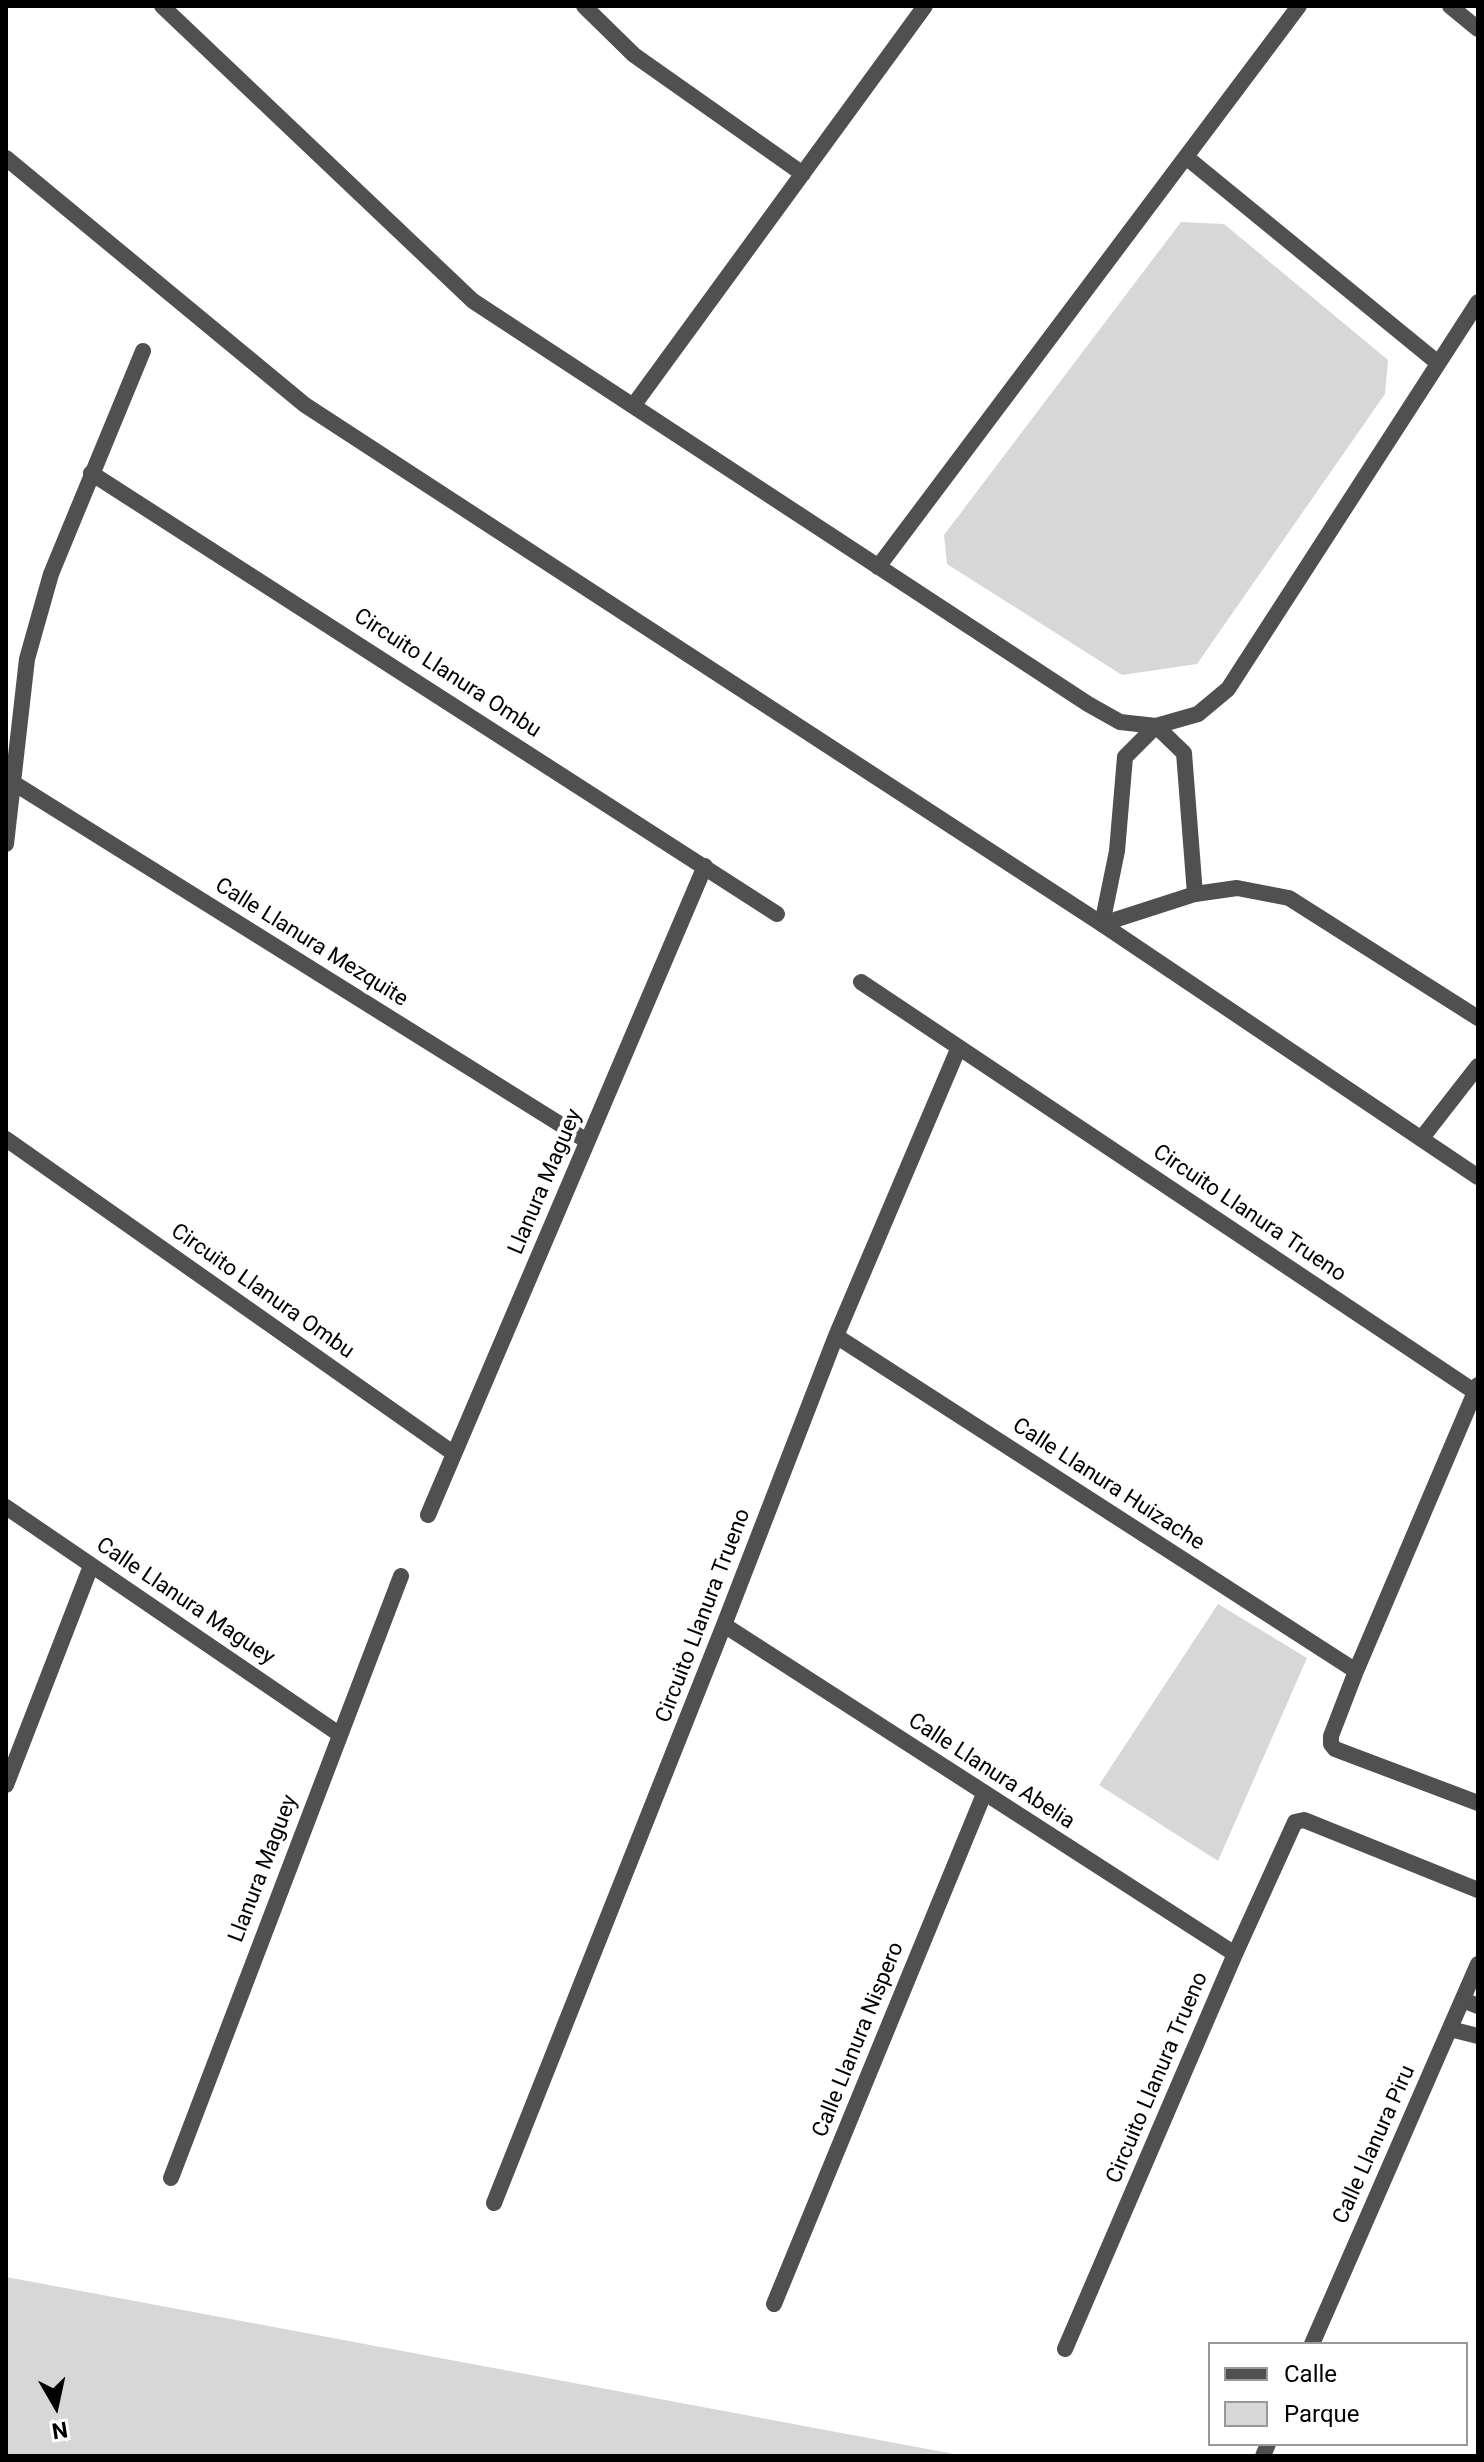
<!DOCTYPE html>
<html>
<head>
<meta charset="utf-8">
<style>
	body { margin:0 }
	#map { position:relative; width:1484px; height:2462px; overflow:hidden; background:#fff; font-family:Roboto,sans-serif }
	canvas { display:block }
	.frame { position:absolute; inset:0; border:8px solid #000; pointer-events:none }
	.legend { position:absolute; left:1208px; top:2342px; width:260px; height:104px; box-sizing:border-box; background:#fff; border:2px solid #999; margin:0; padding:10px 14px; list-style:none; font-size:24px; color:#000 }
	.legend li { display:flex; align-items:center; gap:16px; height:40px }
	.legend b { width:40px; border:2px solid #999 }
	.north { position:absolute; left:16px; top:2366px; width:80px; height:80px; -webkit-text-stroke:6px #fff; paint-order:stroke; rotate:171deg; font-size:22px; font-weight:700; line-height:32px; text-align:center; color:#000 }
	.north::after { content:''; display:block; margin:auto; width:28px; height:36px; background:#000; clip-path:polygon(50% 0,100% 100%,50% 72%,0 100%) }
</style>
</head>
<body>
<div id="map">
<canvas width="1484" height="2462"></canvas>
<div class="frame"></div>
<ul class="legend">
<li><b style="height:10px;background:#505050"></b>Calle</li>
<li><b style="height:22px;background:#d7d7d7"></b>Parque</li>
</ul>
<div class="north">N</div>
</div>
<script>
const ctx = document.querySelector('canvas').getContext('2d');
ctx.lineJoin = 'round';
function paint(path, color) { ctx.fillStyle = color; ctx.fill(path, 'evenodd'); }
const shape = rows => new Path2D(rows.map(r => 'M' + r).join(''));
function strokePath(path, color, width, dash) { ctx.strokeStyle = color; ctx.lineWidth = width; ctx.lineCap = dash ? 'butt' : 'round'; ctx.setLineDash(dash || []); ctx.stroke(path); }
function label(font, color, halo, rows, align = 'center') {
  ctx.font = font + ' Roboto,sans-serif'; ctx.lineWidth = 8; ctx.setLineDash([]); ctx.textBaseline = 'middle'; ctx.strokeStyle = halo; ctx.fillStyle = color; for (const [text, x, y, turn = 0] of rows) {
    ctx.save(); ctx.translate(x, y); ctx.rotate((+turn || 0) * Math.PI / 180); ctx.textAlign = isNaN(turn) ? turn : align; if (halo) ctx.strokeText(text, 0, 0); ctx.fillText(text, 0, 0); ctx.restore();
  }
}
const green = shape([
	[1181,222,1224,224,1388,360,1385,394,1197,664,1122,675,947,564,944,535],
	[1218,1604,1307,1658,1218,1861,1099,1785],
	[6,2277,965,2456,6,2456]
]);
const minor = shape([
	[162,6,473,301,1088,704,1120,722,1156,726,1198,714,1228,689,1478,302],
	[584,6,634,55,803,174],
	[1450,6,1478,29],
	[1186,157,1438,363],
	[633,406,925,6],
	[91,473,777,914],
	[878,567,1299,6],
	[1156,726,1184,753,1195,894],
	[12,782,587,1141],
	[6,844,27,659,51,574,143,351],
	[1102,924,1117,851,1125,757,1156,726],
	[861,982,1475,1392],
	[6,1139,453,1453],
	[836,1336,1356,1671],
	[1478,1385,1356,1671,1331,1736,1331,1744,1335,1749,1478,1803],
	[6,1507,339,1734],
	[428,1515,705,866],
	[724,1625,1235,1954],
	[6,1785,91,1566],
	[1463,2000,1478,2006],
	[1450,2029,1478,2036],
	[171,2178,401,1576],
	[494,2203,724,1625,836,1336,959,1047],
	[774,2304,984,1794],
	[1065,2349,1235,1954,1295,1822,1304,1820,1478,1890]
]);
const tertiary = shape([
	[6,158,305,405,1102,924,1478,1177],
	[1102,924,1195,894,1237,888,1289,898,1478,1018],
	[1421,1139,1478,1066],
	[1312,2344,1478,1964],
	[1263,2456,1268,2444]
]);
const streetNames = [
	["Circuito Llanura Ombu",447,674,33],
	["Calle Llanura Mezquite",311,943,32],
	["Llanura Maguey",546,1182,-67],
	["Circuito Llanura Trueno",1249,1214,34],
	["Circuito Llanura Ombu",262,1292,35],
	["Calle Llanura Huizache",1108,1485,33],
	["Calle Llanura Maguey",185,1602,34],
	["Circuito Llanura Trueno",704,1616,-69],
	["Calle Llanura Abelia",991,1772,33],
	["Llanura Maguey",264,1869,-69],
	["Calle Llanura Nispero",859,2040,-68],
	["Circuito Llanura Trueno",1158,2078,-67],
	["Calle Llanura Piru",1375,2145,-66]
];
paint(green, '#d7d7d7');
strokePath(minor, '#505050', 16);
strokePath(tertiary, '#505050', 16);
label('22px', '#000', '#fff', streetNames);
</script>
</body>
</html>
